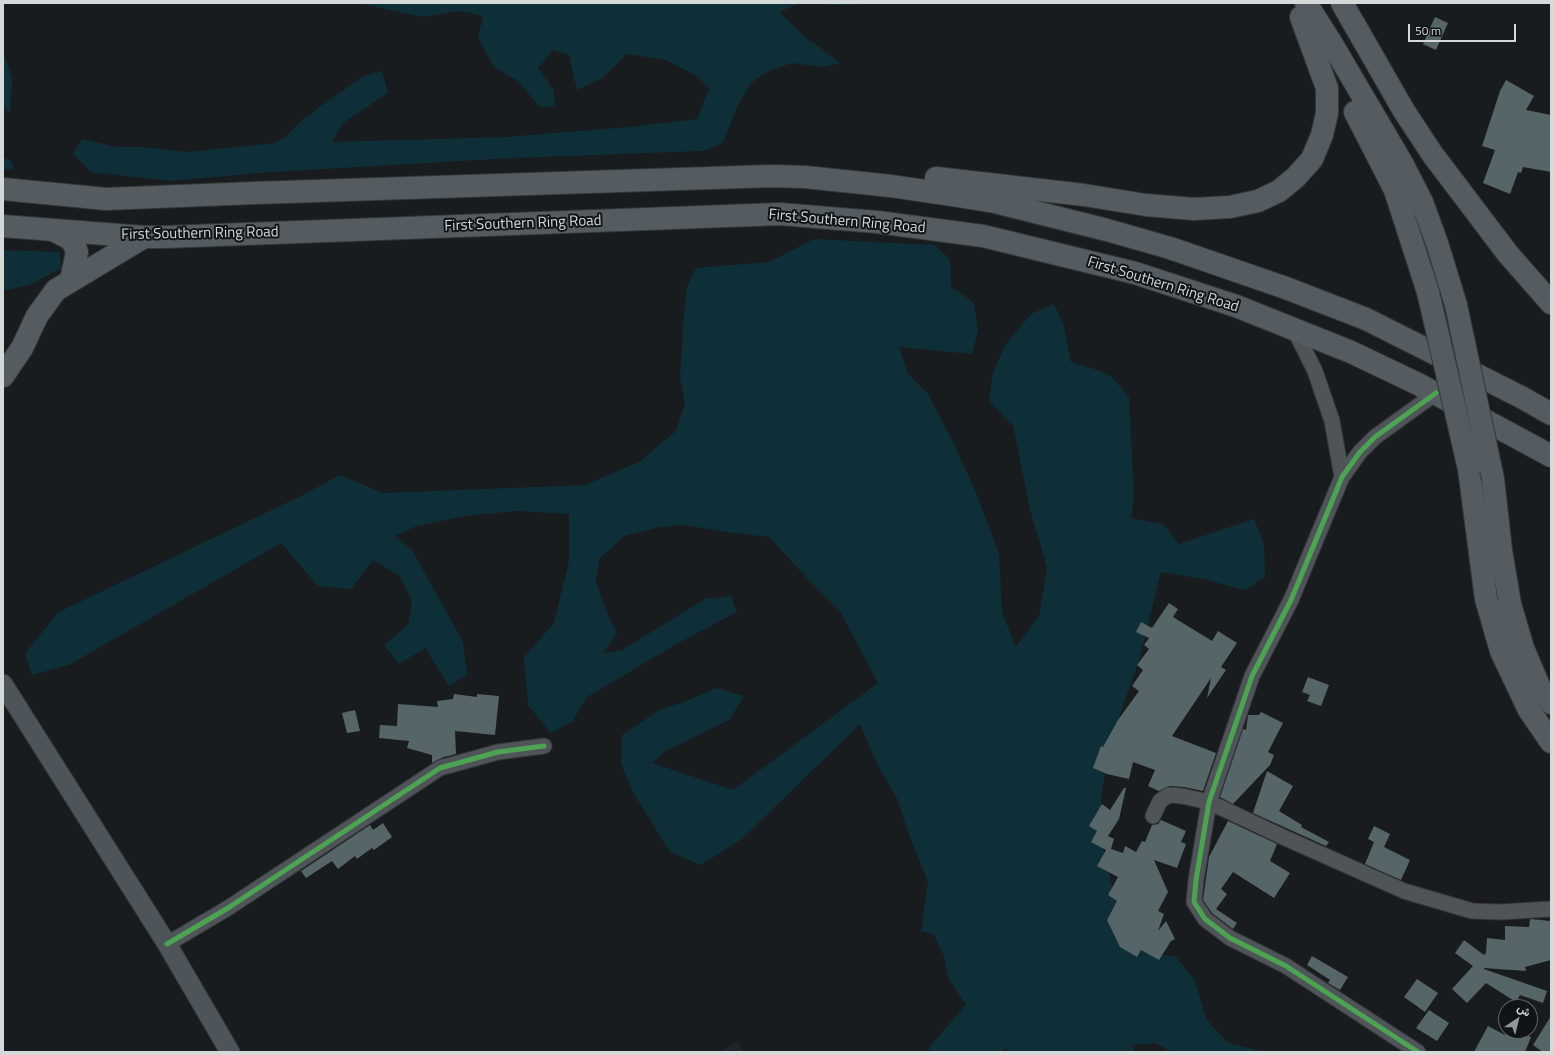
<!DOCTYPE html>
<html>
<head>
<meta charset="utf-8">
<style>
	body { margin:0 }
	#map { position:relative; width:1554px; height:1055px; overflow:hidden; background:#191c1e; font-family:"Titillium Web",Vazirmatn,sans-serif }
	canvas { display:block }
	.frame { position:absolute; inset:0; border:4px solid #d5d9da; pointer-events:none }
	.north { position:absolute; left:1498px; top:999px; width:40px; height:40px; box-sizing:border-box; background:#101416; border:1px solid #5f6364; border-radius:50%; rotate:35deg; font-size:11px; font-weight:700; line-height:16px; text-align:center; color:#d5d9da }
	.north::after { content:''; display:block; margin:auto; width:14px; height:18px; background:#939798; clip-path:polygon(50% 0,100% 100%,50% 72%,0 100%) }
	.scale { position:absolute; left:1408px; top:24px; width:108px; height:18px; box-sizing:border-box; border:2px solid #d5d9da; border-top:0; padding-left:5px; font-size:12px; line-height:14px; white-space:nowrap; color:#d5d9da; -webkit-text-stroke:3px #101416; paint-order:stroke }
</style>
</head>
<body>
<div id="map">
<canvas width="1554" height="1055"></canvas>
<div class="frame"></div>
<div class="north">ش</div>
<div class="scale">50 m</div>
</div>
<script>
const ctx = document.querySelector('canvas').getContext('2d');
ctx.lineJoin = 'round';
function paint(path, color) { ctx.fillStyle = color; ctx.fill(path, 'evenodd'); }
const shape = rows => new Path2D(rows.map(r => 'M' + r).join(''));
function strokePath(path, color, width, dash) { ctx.strokeStyle = color; ctx.lineWidth = width; ctx.lineCap = dash ? 'butt' : 'round'; ctx.setLineDash(dash || []); ctx.stroke(path); }
function label(font, color, halo, rows, align = 'center') {
  ctx.font = font + ' "Titillium Web",sans-serif'; ctx.lineWidth = 4; ctx.setLineDash([]); ctx.textBaseline = 'middle'; ctx.strokeStyle = halo; ctx.fillStyle = color; for (const [text, x, y, turn = 0] of rows) {
    ctx.save(); ctx.translate(x, y); ctx.rotate((+turn || 0) * Math.PI / 180); ctx.textAlign = isNaN(turn) ? turn : align; if (halo) ctx.strokeText(text, 0, 0); ctx.fillText(text, 0, 0); ctx.restore();
  }
}
const built = shape([
	[738,1041,744,1052,720,1052]
]);
const green = shape([
	[357,3,800,3,779,12,804,36,841,63,822,67,792,63,769,71,751,83,737,107,723,142,714,147,702,151,513,158,272,172,170,181,91,172,73,154,82,139,116,147,143,147,187,152,275,143,286,136,303,119,362,77,382,71,388,93,343,123,332,142,506,137,629,127,697,119,709,88,697,76,666,60,627,54,603,78,577,90,569,55,553,50,538,68,553,89,555,107,539,106,518,81,494,67,478,38,483,16,461,11,423,17],
	[802,3,879,3,879,4,831,5],
	[3,50,12,78,10,113,3,106],
	[3,158,11,160,14,170,3,169],
	[814,239,934,245,950,259,951,286,974,303,978,330,972,354,899,347,908,374,928,394,954,444,977,495,999,554,1002,613,1016,647,1039,616,1047,568,1031,513,1013,426,989,401,993,372,1006,344,1031,314,1054,304,1064,326,1071,362,1098,370,1112,377,1129,397,1134,498,1131,518,1163,524,1179,544,1254,519,1264,544,1265,577,1245,590,1203,579,1161,572,1140,657,1111,740,1101,796,1103,846,1111,883,1130,941,1148,952,1176,957,1194,979,1207,1020,1228,1043,1266,1052,1171,1052,1156,1043,1132,1045,1135,1052,1008,1052,1006,1048,1000,1052,928,1052,931,1045,966,1005,948,978,944,956,934,935,921,931,928,882,909,835,897,798,878,766,860,724,742,839,701,865,670,852,631,789,621,763,622,735,659,710,684,702,716,688,744,696,729,720,664,752,652,763,733,790,878,683,840,611,807,578,769,537,734,533,683,525,660,527,625,536,599,559,596,581,605,608,617,633,603,653,622,650,705,599,731,596,737,612,680,642,587,697,572,722,551,733,528,705,524,657,554,623,569,561,569,514,517,511,464,516,414,527,395,536,412,550,463,642,467,675,449,686,425,648,399,664,384,645,408,625,412,601,400,576,373,560,351,589,318,586,281,543,69,665,32,675,25,653,59,612,303,495,340,475,383,493,585,485,639,462,676,431,685,404,680,378,683,327,687,287,696,268,769,262],
	[3,250,60,252,61,268,30,285,3,291]
]);
const building = shape([
	[1435,17,1448,23,1436,50,1423,44],
	[1506,80,1534,96,1526,110,1551,115,1551,172,1523,167,1521,173,1518,172,1510,194,1483,183,1495,150,1482,146,1500,91],
	[1169,603,1178,609,1173,617,1212,641,1218,631,1237,643,1221,667,1226,670,1207,698,1211,678,1172,736,1216,753,1203,791,1184,787,1170,786,1159,791,1148,786,1155,770,1133,762,1129,779,1107,774,1093,768,1101,746,1103,747,1118,720,1139,691,1132,686,1143,670,1137,665,1149,649,1144,645,1149,638,1136,632,1141,622,1152,628],
	[1308,677,1329,685,1321,706,1307,701,1310,695,1302,692],
	[454,694,477,697,477,694,499,696,495,735,455,731,456,754,444,757,432,763,432,755,407,748,409,741,379,738,380,725,397,726,398,704,438,707,437,701,453,699],
	[355,710,360,731,347,733,342,713],
	[1261,712,1283,723,1268,752,1274,755,1270,765,1233,804,1220,797,1243,729,1246,730,1248,715,1259,715],
	[1267,771,1293,786,1279,811,1302,825,1301,827,1329,842,1326,846,1253,813],
	[1124,788,1126,788,1119,819,1108,836,1114,839,1111,849,1123,853,1125,846,1136,852,1142,841,1145,842,1152,825,1158,824,1161,820,1186,831,1181,842,1186,844,1177,868,1154,860,1168,892,1158,911,1164,914,1158,931,1166,921,1175,939,1171,941,1159,960,1141,950,1137,957,1120,947,1107,920,1117,901,1108,895,1118,877,1097,866,1106,850,1091,842,1097,831,1089,826,1102,804,1110,810],
	[1228,821,1277,844,1270,861,1290,873,1274,898,1233,872,1221,889,1227,894,1216,909,1237,923,1233,929,1212,913,1203,900,1209,857],
	[383,823,392,837,374,850,372,848,357,859,355,856,338,869,332,861,306,878,301,871,370,825,373,830],
	[1374,826,1390,834,1384,847,1410,860,1401,880,1365,864,1374,842,1368,839],
	[1530,919,1551,921,1551,960,1525,967,1526,971,1484,968,1484,969,1547,991,1543,1003,1520,995,1516,1002,1486,983,1467,1003,1452,989,1473,966,1455,953,1464,940,1484,955,1486,953,1487,938,1505,940,1505,926,1529,927],
	[1312,956,1348,977,1340,990,1328,983,1330,980,1307,965],
	[1417,979,1438,993,1425,1012,1404,997],
	[1429,1010,1449,1023,1437,1041,1416,1028],
	[1551,1016,1551,1052,1543,1052,1533,1045],
	[1488,1026,1505,1035,1506,1033,1517,1038,1519,1032,1531,1037,1525,1052,1474,1052]
]);
const minor = shape([
	[1294,329,1315,371,1332,421,1342,477],
	[1153,816,1160,801,1169,795,1182,796,1209,802,1283,837,1404,891,1472,911,1500,912,1551,909],
	[167,944,228,908,440,768,498,752,544,746],
	[1418,1052,1286,966,1230,938,1205,919,1194,902,1196,880,1209,802,1252,676,1291,600,1342,477,1360,452,1375,437,1436,393]
]);
const major = shape([
	[3,684,167,944,230,1052]
]);
const highway = shape([
	[1306,3,1332,44,1402,163,1422,202,1437,243,1456,305],
	[1342,3,1404,111,1433,155,1508,254,1551,303],
	[1355,112,1395,190,1428,292],
	[936,178,1084,195,1146,205,1194,209,1230,207,1258,201,1279,191,1296,177,1312,159,1322,135,1327,113,1327,88,1301,17],
	[3,189,106,199,254,193,772,176,805,177,891,186,952,195,995,202,1107,230,1170,248,1286,288,1366,319,1521,397,1551,414],
	[3,226,144,237,165,237,780,214,877,222,983,236,1135,273,1236,306,1351,352,1418,384,1551,456],
	[53,230,72,240,77,252,71,280],
	[3,376,22,348,37,316,56,290,144,237],
	[1469,469,1486,599,1501,651,1529,710,1551,742],
	[1493,479,1501,550,1510,604,1523,648,1539,686,1551,703]
]);
const highwayBridge = shape([
	[1428,292,1469,469],
	[1456,305,1493,479]
]);
const cycleway = shape([
	[167,944,228,908,440,768,498,752,544,746],
	[1418,1052,1286,966,1230,938,1205,919,1194,902,1196,880,1209,802,1252,676,1291,600,1342,477,1360,452,1375,437,1436,393]
]);
const streetNames = [
	["First Southern Ring Road",847,222,5],
	["First Southern Ring Road",523,224,-2],
	["First Southern Ring Road",200,234,-1],
	["First Southern Ring Road",1163,285,17]
];
paint(built, '#1c262a');
paint(green, '#0e2f38');
paint(building, '#566567');
strokePath(minor, '#343637', 17);
strokePath(major, '#343637', 21);
strokePath(highway, '#343637', 24);
strokePath(minor, '#4f5459', 15);
strokePath(major, '#4e555a', 19);
strokePath(highway, '#545c61', 22);
strokePath(highwayBridge, '#343637', 24, []);
strokePath(highwayBridge, '#545c61', 22);
strokePath(cycleway, '#4ca352', 5);
label('15px', '#d5d9da', '#101416', streetNames);
</script>
</body>
</html>
